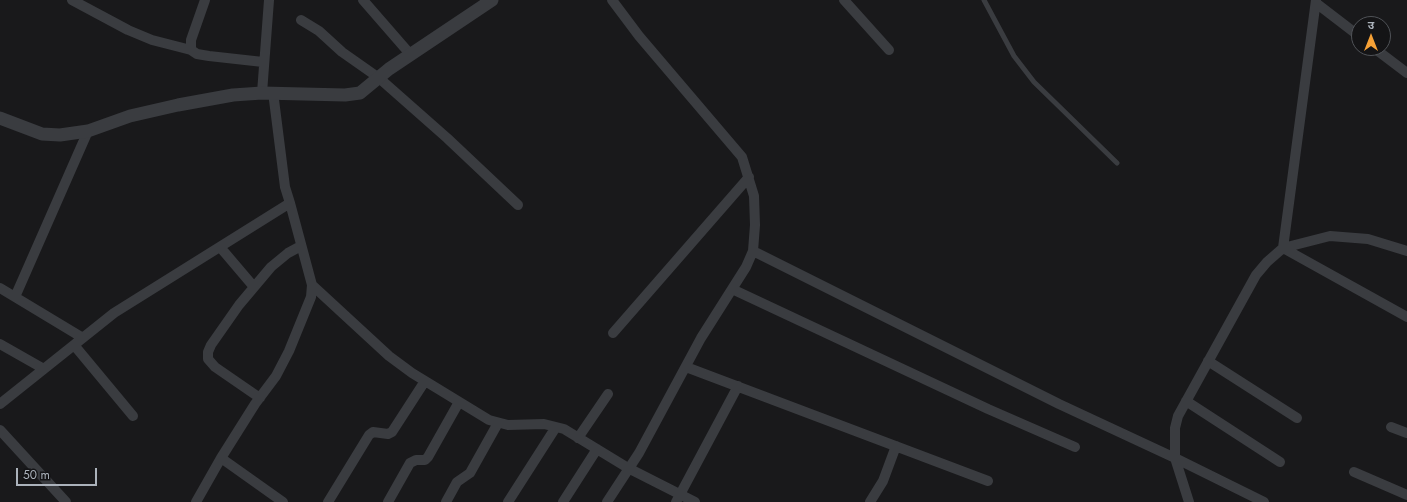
<!DOCTYPE html>
<html>
<head>
<meta charset="utf-8">
<style>
	body { margin:0 }
	#map { position:relative; width:1407px; height:502px; overflow:hidden; background:#19191b; font-family:Jost,"Noto Sans Devanagari",sans-serif }
	canvas { display:block }
	.north { position:absolute; left:1351px; top:16px; width:40px; height:40px; box-sizing:border-box; background:#141416; border:1px solid #505358; border-radius:50%; rotate:0deg; font-size:11px; font-weight:700; line-height:16px; text-align:center; color:#abb2bb }
	.north::after { content:''; display:block; margin:auto; width:14px; height:18px; background:#f6a136; clip-path:polygon(50% 0,100% 100%,50% 72%,0 100%) }
	.scale { position:absolute; left:16px; top:468px; width:81px; height:18px; box-sizing:border-box; border:2px solid #abb2bb; border-top:0; padding-left:5px; font-size:12px; line-height:14px; white-space:nowrap; color:#abb2bb; -webkit-text-stroke:3px #141416; paint-order:stroke }
</style>
</head>
<body>
<div id="map">
<canvas width="1407" height="502"></canvas>
<div class="north">उ</div>
<div class="scale">50 m</div>
</div>
<script>
const ctx = document.querySelector('canvas').getContext('2d');
ctx.lineJoin = 'round';
const shape = rows => new Path2D(rows.map(r => 'M' + r).join(''));
function strokePath(path, color, width, dash) { ctx.strokeStyle = color; ctx.lineWidth = width; ctx.lineCap = dash ? 'butt' : 'round'; ctx.setLineDash(dash || []); ctx.stroke(path); }
const service = shape([
	[984,0,1014,56,1034,82,1117,163]
]);
const minor = shape([
	[72,0,128,30,152,40,191,50],
	[205,0,191,40,191,50,197,54,209,56,263,62],
	[363,0,410,54],
	[844,0,889,50],
	[1316,0,1283,248,1407,317],
	[1316,0,1316,3,1359,36],
	[301,20,319,31,342,52,379,78,447,138,518,205],
	[1374,48,1407,73],
	[262,93,269,0],
	[220,247,254,287],
	[753,251,1059,404,1175,458,1264,502],
	[312,285,389,356,412,373,489,420,508,425,544,424,564,429,628,468,695,502],
	[0,288,83,338],
	[732,289,988,409,1075,447],
	[15,297,88,131],
	[613,333,749,177],
	[0,344,44,369],
	[74,345,133,416],
	[1208,361,1297,418],
	[686,367,988,481],
	[260,398,215,367,208,359,208,352,211,345,239,305,271,267,288,253,301,246],
	[1186,401,1280,462],
	[0,404,114,313,290,203,285,187,273,92],
	[1391,427,1407,433],
	[0,430,66,502],
	[578,438,608,394],
	[221,458,283,502],
	[1354,472,1407,495],
	[196,502,221,458,255,404,276,376,289,351,311,297,312,285,290,203],
	[328,502,369,435,373,432,388,434,392,432,425,381],
	[388,502,410,463,416,460,425,460,428,457,459,402],
	[446,502,457,482,470,473,498,423],
	[508,502,556,427],
	[563,502,597,449],
	[607,502,639,453,701,338,746,267,753,251,755,225,754,196,742,157,639,36,612,0],
	[676,502,738,386],
	[870,502,883,481,896,446],
	[1189,502,1175,458,1175,428,1178,416,1256,275,1267,262,1283,248,1330,236,1368,239,1407,251]
]);
const tertiary = shape([
	[0,118,42,134,60,135,88,131,130,116,178,105,233,95,262,93,345,95,360,93,389,69,492,0]
]);
strokePath(service, '#3a3c40', 5);
strokePath(minor, '#3a3c40', 10);
strokePath(tertiary, '#3a3c40', 13);
</script>
</body>
</html>
